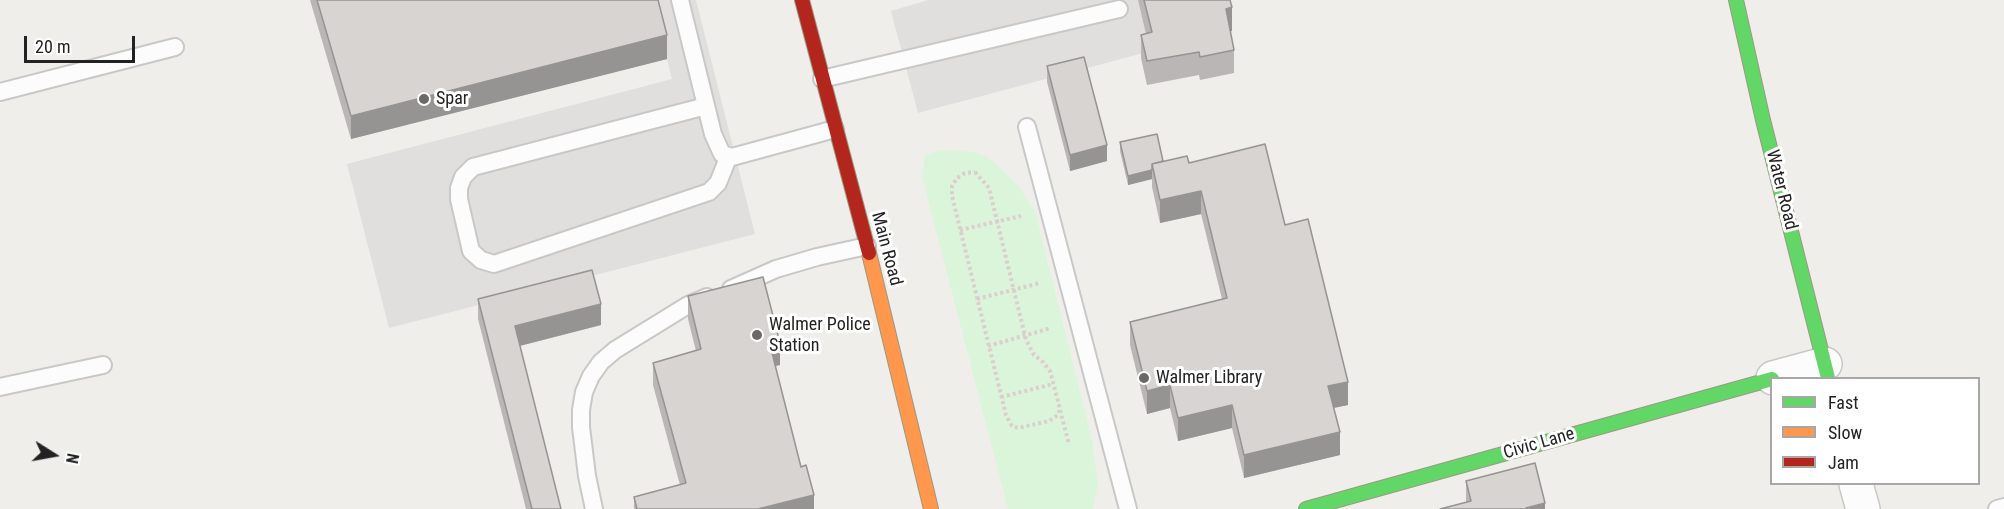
<!DOCTYPE html>
<html>
<head>
<meta charset="utf-8">
<style>
	body { margin:0 }
	#map { position:relative; width:2004px; height:509px; overflow:hidden; background:#f0eeeb; font-family:"Roboto Condensed",sans-serif }
	canvas { display:block }
	.legend { position:absolute; left:1770px; top:377px; width:210px; height:108px; box-sizing:border-box; background:#fff; border:2px solid #a7a7a7; margin:0; padding:8px 10px; list-style:none; font-size:18px; color:#222 }
	.legend li { display:flex; align-items:center; gap:12px; height:30px }
	.legend b { width:30px; border:2px solid #a7a7a7 }
	.north { position:absolute; left:24px; top:425px; width:60px; height:60px; -webkit-text-stroke:4px #fff; paint-order:stroke; rotate:101deg; font-size:16px; font-weight:700; line-height:24px; text-align:center; color:#222 }
	.north::after { content:''; display:block; margin:auto; width:21px; height:27px; background:#222; clip-path:polygon(50% 0,100% 100%,50% 72%,0 100%) }
	.scale { position:absolute; left:24px; top:36px; width:111px; height:27px; box-sizing:border-box; border:3px solid #222; border-top:0; padding-left:8px; font-size:18px; line-height:21px; white-space:nowrap; color:#222; -webkit-text-stroke:4px #fff; paint-order:stroke }
</style>
</head>
<body>
<div id="map">
<canvas width="2004" height="509"></canvas>
<ul class="legend">
<li><b style="height:8px;background:#63d668"></b>Fast</li>
<li><b style="height:8px;background:#ff974d"></b>Slow</li>
<li><b style="height:8px;background:#b3261e"></b>Jam</li>
</ul>
<div class="north">N</div>
<div class="scale">20 m</div>
</div>
<script>
const ctx = document.querySelector('canvas').getContext('2d');
ctx.lineJoin = 'round';
function paint(path, color) { ctx.fillStyle = color; ctx.fill(path, 'evenodd'); }
const shape = rows => new Path2D(rows.map(r => 'M' + r).join(''));
function strokePath(path, color, width, dash) { ctx.strokeStyle = color; ctx.lineWidth = width; ctx.lineCap = dash ? 'butt' : 'round'; ctx.setLineDash(dash || []); ctx.stroke(path); }
function label(font, color, halo, rows, align = 'center') {
  ctx.font = font + ' "Roboto Condensed",sans-serif'; ctx.lineWidth = 6; ctx.setLineDash([]); ctx.textBaseline = 'middle'; ctx.strokeStyle = halo; ctx.fillStyle = color; for (const [text, x, y, turn = 0] of rows) {
    ctx.save(); ctx.translate(x, y); ctx.rotate((+turn || 0) * Math.PI / 180); ctx.textAlign = isNaN(turn) ? turn : align; if (halo) ctx.strokeText(text, 0, 0); ctx.fillText(text, 0, 0); ctx.restore();
  }
}
const park = shape([
	[951,150,975,152,986,156,998,165,1019,187,1035,211,1092,440,1098,484,1093,509,1008,509,922,177,925,156,938,151]
]);
const parking = shape([
	[652,0,696,0,755,234,389,328,347,164,672,79],
	[928,0,1138,0,1151,51,918,113,891,11]
]);
const path = shape([
	[975,172,989,188,1026,340,1034,355,1043,362,1050,371,1060,409,1058,415,1049,421,1018,428,1012,426,1006,415,952,196,952,186,957,178,965,173,975,172],
	[960,230,1021,216],
	[977,299,1040,283],
	[988,346,1051,328],
	[1001,397,1053,384],
	[1060,410,1069,444]
]);
const lane = shape([
	[680,0,713,134,722,154,732,157,835,129],
	[822,79,1119,9],
	[0,92,175,47],
	[706,106,473,167,463,177,459,188,459,199,471,251,481,260,494,264,709,192,718,183,728,158],
	[1027,127,1128,509],
	[731,289,776,269,817,257,867,246],
	[0,387,103,365],
	[594,509,587,476,581,427,581,410,584,392,591,376,601,362,615,350,688,305,707,297],
	[1997,509,2004,507]
]);
const street = shape([
	[1773,378,1825,364],
	[1856,484,1863,509]
]);
const fast = shape([
	[1736,0,1763,120,1828,378],
	[1306,509,1772,379]
]);
const slow = shape([
	[869,253,931,509]
]);
const jam = shape([
	[802,0,869,253]
]);
const wall = shape([
	[310,0,658,0,667,59,351,139],
	[1138,0,1230,0,1232,31,1230,31,1234,50,1234,73,1200,80,1199,75,1147,85,1141,58,1141,35,1146,34],
	[1047,66,1107,161,1070,171,1047,82],
	[1120,142,1163,161,1189,163,1285,225,1348,405,1334,408,1340,455,1244,478,1232,428,1178,441,1170,408,1147,414,1130,345,1130,322,1222,299,1201,214,1160,223,1152,187,1152,179,1128,185,1120,151],
	[688,296,780,365,775,366,801,467,814,509,634,509,634,497,680,485,653,385,653,363,696,351,688,319],
	[478,299,601,325,520,346,561,509,526,509,478,319],
	[1466,481,1545,509,1466,502]
]);
const shadedWall = shape([
	[1232,7,1232,31,1226,32,1226,9],
	[667,35,667,59,351,139,351,116],
	[1107,145,1107,161,1070,171,1070,155],
	[1152,170,1152,179,1128,185,1128,176],
	[1201,191,1201,214,1160,223,1160,200],
	[601,304,601,325,515,347,515,326],
	[780,343,780,365,770,367,770,345],
	[1348,382,1348,405,1328,409,1328,386],
	[1170,385,1170,408,1147,414,1147,391],
	[1232,405,1232,428,1178,441,1178,418],
	[1340,432,1340,455,1244,478,1244,455],
	[814,495,814,509,758,509],
	[1545,503,1545,509,1526,509,1526,508]
]);
const building = shape([
	[317,0,658,0,667,35,351,116,317,0],
	[1144,0,1230,0,1232,7,1226,9,1234,50,1200,57,1199,52,1147,61,1141,35,1152,32,1144,0],
	[1084,57,1107,145,1070,155,1047,66,1084,57],
	[1157,134,1163,161,1152,164,1152,170,1128,176,1120,142,1157,134],
	[1265,144,1285,225,1308,219,1348,382,1328,386,1340,432,1244,455,1232,405,1178,418,1170,385,1147,391,1130,322,1227,298,1201,191,1160,200,1152,164,1187,156,1189,163,1265,144],
	[592,270,601,304,515,326,561,509,532,509,478,299,592,270],
	[763,277,780,343,770,345,801,467,806,465,814,495,758,509,637,509,634,497,686,483,653,363,701,349,688,296,763,277],
	[1535,463,1545,503,1526,508,1526,509,1440,509,1471,501,1466,481,1535,463]
]);
const markers = [
	[424,99,6,"#6a6968"],
	[757,335,6,"#6a6968"],
	[1144,378,6,"#6a6968"]
];
const poiNames = [
	["Spar",436,99],
	["Walmer Police",769,325],
	["Station",769,346],
	["Walmer Library",1156,378]
];
const streetNames = [
	["Water Road",1781,190,76],
	["Main Road",886,249,75],
	["Civic Lane",1539,444,-16]
];
paint(park, '#daf5da');
paint(parking, '#e0dfde');
strokePath(lane, '#c9c8c7', 20);
strokePath(street, '#c9c8c7', 36);
strokePath(fast, '#999a82', 16);
strokePath(slow, '#999a82', 16);
strokePath(jam, '#999a82', 16);
strokePath(path, '#dccecd', 4, [3, 3]);
strokePath(lane, '#fdfcfc', 16);
strokePath(street, '#fdfcfc', 33);
strokePath(fast, '#63d668', 14);
strokePath(slow, '#ff974d', 14);
strokePath(jam, '#b3261e', 14);
paint(wall, '#b9b6b5');
paint(shadedWall, '#969493');
paint(building, '#d7d4d2');
strokePath(building, '#969493', 1.5);
for (const [x, y, r, color] of markers) { const dot = new Path2D(); dot.arc(x, y, r, 0, 2 * Math.PI); ctx.fillStyle = color; ctx.fill(dot); strokePath(dot, '#fff', 2); }
label('18px', '#222', '#fff', poiNames, 'left');
label('18px', '#222', '#fff', streetNames);
</script>
</body>
</html>
